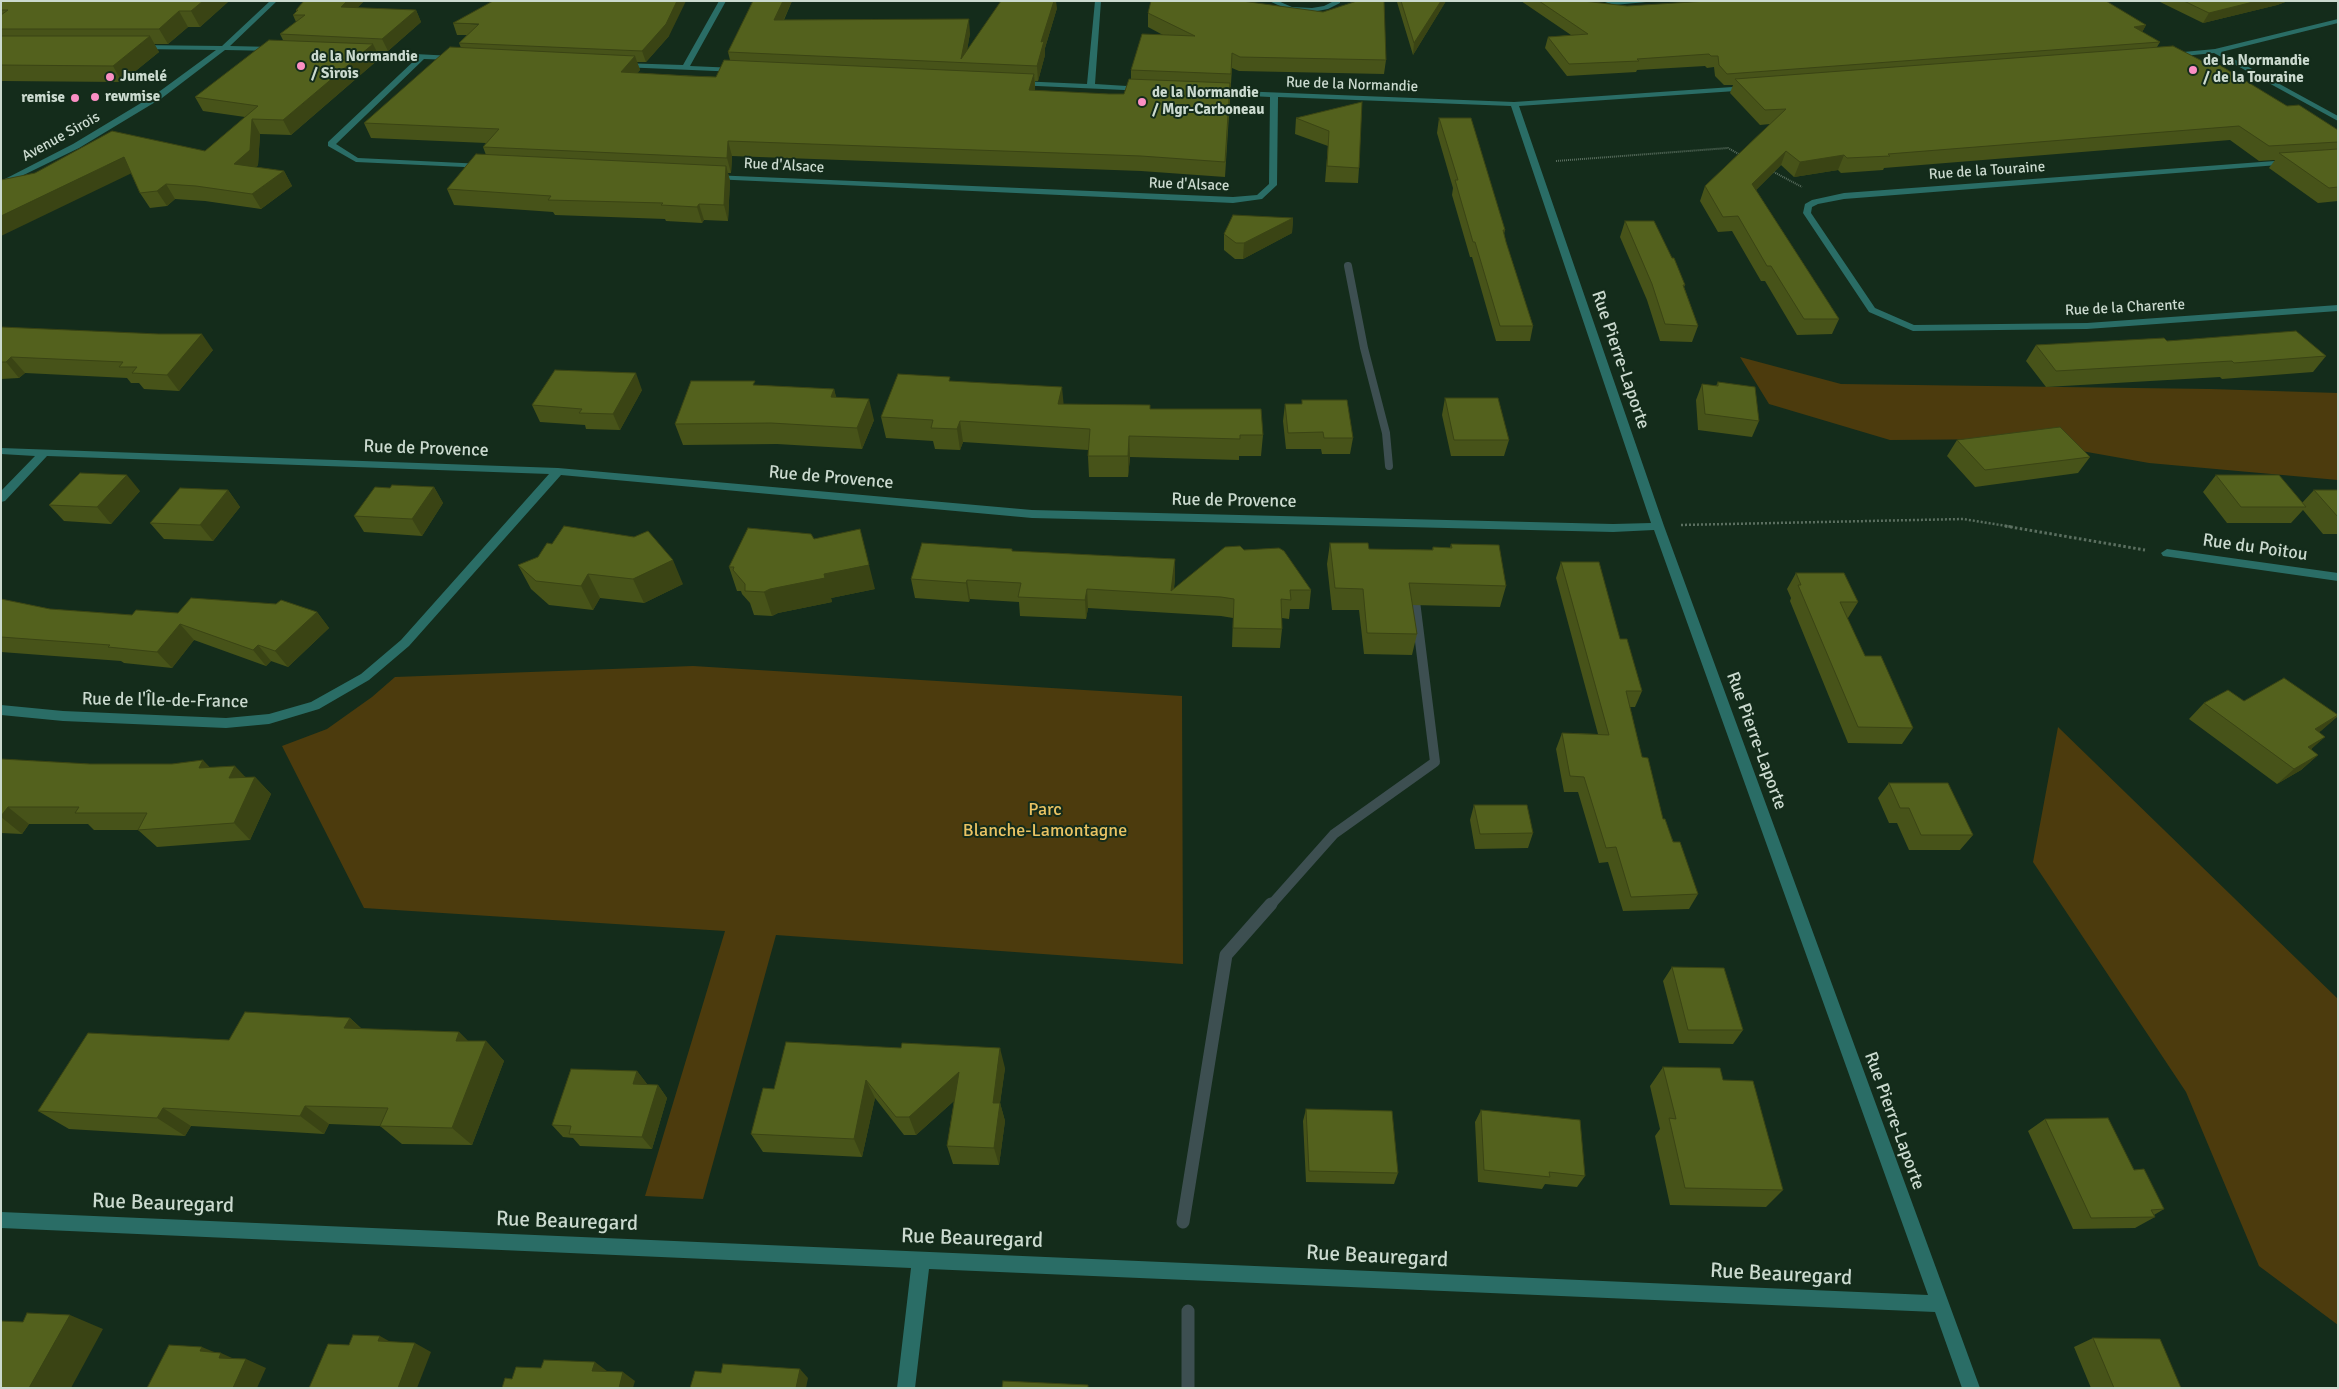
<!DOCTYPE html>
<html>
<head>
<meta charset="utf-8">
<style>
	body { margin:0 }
	#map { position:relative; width:2339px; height:1389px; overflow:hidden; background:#142c1b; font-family:Signika,sans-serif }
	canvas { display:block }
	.frame { position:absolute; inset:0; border:2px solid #cbdacf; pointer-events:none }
</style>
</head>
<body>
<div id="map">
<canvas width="2339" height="1389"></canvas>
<div class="frame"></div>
</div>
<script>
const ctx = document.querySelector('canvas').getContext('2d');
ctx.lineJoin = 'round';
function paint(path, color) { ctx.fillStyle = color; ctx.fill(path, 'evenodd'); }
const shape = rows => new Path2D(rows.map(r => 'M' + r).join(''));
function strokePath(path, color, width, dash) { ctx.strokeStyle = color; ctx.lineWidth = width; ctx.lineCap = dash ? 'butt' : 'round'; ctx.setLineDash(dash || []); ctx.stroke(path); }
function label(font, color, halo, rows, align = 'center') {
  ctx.font = font + ' Signika,sans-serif'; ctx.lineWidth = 4; ctx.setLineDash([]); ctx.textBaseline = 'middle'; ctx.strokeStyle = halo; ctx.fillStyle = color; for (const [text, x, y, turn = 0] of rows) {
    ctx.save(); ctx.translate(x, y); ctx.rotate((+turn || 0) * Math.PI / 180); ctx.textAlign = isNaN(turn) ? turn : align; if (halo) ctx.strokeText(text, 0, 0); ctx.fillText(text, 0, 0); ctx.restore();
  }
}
const green = shape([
	[1740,357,1841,384,2210,389,2338,393,2338,480,2149,463,2014,439,1890,440,1769,404],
	[693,666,1182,696,1183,964,776,935,703,1199,645,1196,725,931,364,908,282,746,327,729,372,697,395,677],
	[2058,727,2338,999,2338,1325,2259,1266,2186,1092,2033,862]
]);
const streamFar2 = shape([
	[1348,266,1364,348,1386,433,1389,466]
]);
const streamFar1 = shape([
	[1270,906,1334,834,1435,762,1414,593]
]);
const stream = shape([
	[1183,1222,1226,955,1271,904],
	[1188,1311,1188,1388]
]);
const pathFar2 = shape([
	[1556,161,1728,148,1742,156],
	[1770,170,1802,187]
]);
const pathFar1 = shape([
	[1681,525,1963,519,2013,527]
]);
const path = shape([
	[2005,526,2145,550]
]);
const street = shape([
	[270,1,277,1,230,46,274,47,277,47,277,51,225,50,162,98,79,148,1,186,1,181,73,144,156,94,216,50,139,49,136,49,136,45,222,46,270,1],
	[719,1,726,1,690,66,736,68,739,68,739,72,621,67,617,65,621,63,683,65,719,1],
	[1095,1,1101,1,1095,84,1143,87,1146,87,1146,91,1015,85,1014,83,1018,81,1087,84,1095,1],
	[1269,1,1278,1,1292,7,1312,8,1324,6,1334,1,1340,1,1340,3,1328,9,1312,12,1289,10,1269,1],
	[1602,1,1657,1,1614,5,1602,1],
	[2338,19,2338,23,2221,52,2338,116,2338,121,2214,53,2173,57,2169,55,2173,53,2215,49,2338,19],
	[358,51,453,56,457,58,453,60,424,59,336,144,358,158,483,164,486,164,486,168,356,162,328,146,328,142,417,58,361,55,358,55,358,51],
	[1747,86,1751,88,1750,90,1519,106,1664,526,1980,1388,1962,1388,1935,1312,929,1269,915,1388,897,1388,911,1268,1,1228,1,1212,1928,1295,1654,530,1613,532,1032,518,561,475,409,646,369,680,319,709,269,724,226,728,63,721,1,715,1,705,63,711,226,718,269,714,311,702,361,674,401,640,549,474,47,456,5,501,1,502,1,491,35,456,1,454,1,448,558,468,1032,510,1613,524,1651,523,1511,106,1278,97,1277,185,1262,199,1233,203,712,179,708,177,712,175,1233,197,1257,195,1269,184,1270,97,1210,94,1209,92,1213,90,1514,102,1747,86],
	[2288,160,2292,162,2291,164,1844,199,1818,204,1812,207,1811,213,1875,308,1914,325,2087,323,2338,305,2338,311,2087,329,1913,331,1869,312,1803,213,1805,204,1812,200,1844,193,2288,160],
	[2167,549,2338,573,2338,581,2163,556,2161,553,2167,549]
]);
const wall = shape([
	[1,1,229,1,200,27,188,27,168,44,154,44,159,52,122,82,1,81],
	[304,1,364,1,357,8,416,10,421,22,388,51,376,51,380,58,291,135,260,134,258,165,256,167,284,171,292,186,261,209,205,201,175,199,167,206,150,208,140,193,131,173,1,180,205,151,245,117,203,111,195,97,283,40,280,34,296,22,293,15,296,12,296,10],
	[753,1,792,1,784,20,970,33,967,50,1057,8,1045,48,1045,55,1038,81,1035,81,1035,91,1109,94,1124,94,1131,79,1131,70,1163,35,1148,27,1148,13,1386,60,1384,74,1239,71,1232,68,1225,177,1141,171,732,156,731,173,728,173,730,181,728,221,704,220,702,223,666,221,665,219,555,215,553,212,454,205,447,189,486,155,483,147,486,143,371,138,364,123,461,48,459,43,467,35,457,35,453,23,669,36,646,62,637,62,640,70,637,73,716,77,730,60,728,52],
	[1397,1,1446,1,1413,55,1397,2],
	[1521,1,1583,1,1627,6,2146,25,2142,32,2160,42,2157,47,2204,62,2287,106,2338,130,2338,201,2318,203,2269,168,2275,160,2259,161,2230,140,1884,168,1883,170,1841,173,1838,170,1794,177,1781,165,1756,190,1839,319,1832,334,1797,335,1765,281,1761,281,1732,231,1718,232,1700,201,1705,186,1770,124,1760,125,1730,93,1733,85,1724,85,1715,76,1714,67,1707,68,1705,66,1637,70,1636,72,1567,76,1545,48,1548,37,1571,35],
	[2158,1,2288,1,2277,5,2203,23],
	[1362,102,1359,168,1358,183,1325,182,1328,146,1295,134,1296,118],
	[1439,118,1505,230,1504,234,1506,242,1533,326,1530,341,1496,341,1472,257,1470,257,1452,195,1453,188,1437,133],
	[1293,218,1292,233,1243,259,1235,259,1224,250,1224,234],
	[1625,221,1685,285,1684,287,1698,326,1692,342,1660,341,1647,300,1620,237],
	[1,327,213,350,179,391,144,389,139,383,131,383,127,378,25,373,19,378,1,379],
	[2167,341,2326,356,2313,372,2222,379,2220,377,2046,387,2026,361,2036,345],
	[951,381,1063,404,1150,409,1263,435,1261,456,1239,456,1239,460,1130,457,1128,477,1089,477,1088,456,1088,450,963,442,960,450,935,449,933,441,886,438,881,417],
	[1718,382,1759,421,1752,437,1698,430,1696,400,1702,384,1716,386],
	[756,385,834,389,836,397,874,420,862,449,777,444,683,445,675,424],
	[642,390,620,430,586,429,585,425,540,422,532,405],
	[1445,398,1509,440,1504,456,1451,456,1442,415],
	[1302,400,1353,438,1350,454,1322,454,1321,449,1286,449,1283,421,1285,404,1302,404],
	[1957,440,2090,457,2078,473,1975,487,1947,456],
	[2216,475,2302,503,2314,490,2338,490,2338,534,2323,534,2303,510,2291,523,2227,523,2203,492],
	[434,487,443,503,422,536,364,532,354,516,390,488],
	[228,490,240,507,213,541,164,539,150,523],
	[140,491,111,524,64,521,49,505],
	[814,539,875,589,831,598,832,602,778,613,772,616,754,615,750,603,742,594,741,591,737,591,729,567],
	[1330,543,1369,549,1432,550,1433,547,1450,548,1451,544,1506,586,1500,607,1412,605,1417,634,1412,655,1364,654,1359,610,1332,610,1327,564],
	[1244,550,1311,590,1309,609,1290,609,1289,619,1282,618,1282,629,1280,648,1232,647,1233,618,1221,616,1088,608,1086,619,1020,616,1019,602,970,599,969,602,915,598,911,579,1012,551,1175,559,1175,578,1174,589],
	[1561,562,1620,639,1642,691,1635,707,1630,707,1642,757,1663,819,1698,894,1689,909,1623,911,1608,862,1599,863,1578,792,1564,792,1556,749,1562,733,1598,734,1556,578],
	[518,565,683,584,644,603,600,598,593,610,549,605,531,589],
	[1796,573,1858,602,1848,618,1847,618,1865,656,1913,728,1902,744,1848,743,1790,601,1791,598,1787,589],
	[1,599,50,609,132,615,178,613,317,612,329,628,288,667,271,661,266,666,194,640,172,668,124,663,121,661,1,652],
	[2244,701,2338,716,2319,732,2311,750,2318,755,2301,770,2277,784,2189,719,2204,703],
	[1,759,90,764,210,767,246,777,255,777,271,794,250,840,157,847,138,830,94,830,88,824,29,824,22,834,1,833],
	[1889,783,1973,835,1960,850,1909,850,1897,823,1889,823,1878,798],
	[1474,805,1533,833,1528,848,1475,849,1470,820],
	[1672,967,1743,1030,1733,1044,1679,1043,1663,981],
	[350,1018,362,1029,459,1032,468,1041,486,1041,504,1061,472,1145,402,1144,380,1126,329,1124,324,1134,191,1126,185,1136,69,1129,38,1111,229,1040],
	[1663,1067,1783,1190,1766,1207,1670,1205,1655,1136,1660,1129,1650,1086],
	[1005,1068,1000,1103,1005,1121,999,1165,953,1164,947,1146,954,1101,916,1135,904,1135,875,1098,862,1157,763,1152,751,1134,774,1089],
	[637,1071,647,1084,647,1085,658,1085,667,1098,652,1149,580,1146,573,1138,563,1137,552,1125],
	[1306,1109,1398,1173,1394,1184,1306,1182,1303,1121],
	[1481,1110,1585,1176,1577,1187,1545,1184,1542,1189,1478,1182,1475,1122],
	[2045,1119,2134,1170,2164,1209,2154,1215,2155,1217,2135,1228,2073,1229,2028,1131],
	[2093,1338,2181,1388,2091,1388,2074,1347]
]);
const shadedWall = shape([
	[203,1,229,1,200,27,191,11],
	[347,1,364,1,346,19,341,7],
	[677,1,686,1,669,36,646,62,642,51],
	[783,1,792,1,777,34,774,20],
	[1054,1,1056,1,1057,8,1045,48,1045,55,1038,81,1037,66,1041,42],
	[1441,1,1446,1,1413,55,1414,43],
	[2257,1,2288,1,2277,5,2203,23,2209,13],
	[416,10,421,22,388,51,382,39],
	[179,11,188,27,168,44,159,29],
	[969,19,970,33,965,63,961,59],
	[2146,25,2140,36,2134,27],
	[150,36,159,52,122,82,113,66],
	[373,44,380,58,291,135,283,120],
	[635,56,640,70,625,87,621,72],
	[1034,74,1035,89,1031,105,1029,90],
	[252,119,260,134,258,165,243,179,234,164],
	[728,141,732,156,731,173,727,158],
	[1786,151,1781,165,1747,199,1752,184],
	[1844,155,1838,170,1794,177,1800,162],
	[124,157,134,172,1,236,1,216],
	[726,166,730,181,728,221,724,205],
	[284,171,292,186,261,209,252,194],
	[166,184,175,199,167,206,157,191],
	[699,204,704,220,702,223,697,207],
	[1293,218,1292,233,1243,259,1244,243],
	[202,334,213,350,179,391,167,375],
	[11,357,25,373,19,378,6,362],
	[636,373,642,390,620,430,613,414],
	[1062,387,1064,408,1058,404],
	[834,389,839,410,831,397],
	[869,399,874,420,862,449,857,428],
	[960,421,963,442,960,450,957,429],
	[1129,436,1130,457,1128,477,1128,456],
	[127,475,140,491,111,524,97,507],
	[434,487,443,503,422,536,412,519],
	[228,490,240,507,213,541,200,525],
	[1175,559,1175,578,1173,594,1171,591],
	[673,560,683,584,644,603,633,579],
	[869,565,875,589,831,598,832,602,778,613,772,616,764,592,770,589,824,574],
	[588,574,600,598,593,610,581,586],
	[967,580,970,599,969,602,966,583],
	[1087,589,1088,608,1086,619,1085,600],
	[317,612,329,628,288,667,275,651],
	[180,624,194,640,172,668,157,652],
	[258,645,271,661,266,666,253,650],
	[2338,716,2321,731,2298,745,2315,729],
	[2325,737,2308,752,2308,747],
	[2318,755,2301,770,2277,784,2294,769],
	[203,760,220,778,199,768],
	[235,766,251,783,229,778],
	[255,777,271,794,250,840,234,823],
	[8,807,29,824,22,834,1,817,1,816],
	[350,1018,371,1038,344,1028],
	[459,1032,478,1052,456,1041],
	[486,1041,504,1061,472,1145,452,1128],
	[1000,1048,1005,1068,1000,1103,1005,1121,999,1165,994,1148,993,1103],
	[637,1071,647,1084,643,1097,633,1084],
	[959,1072,965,1091,916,1135,909,1117],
	[866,1080,875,1098,862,1157,854,1139],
	[658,1085,667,1098,652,1149,642,1137],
	[305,1106,329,1124,324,1134,300,1116],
	[163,1108,191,1126,185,1136,157,1118],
	[70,1315,103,1329,71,1388,29,1388],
	[380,1336,396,1345,378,1341],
	[415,1343,431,1352,417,1388,398,1388],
	[202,1347,221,1355,221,1353,241,1362,239,1367,200,1351],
	[246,1359,266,1368,257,1388,233,1388],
	[595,1362,607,1371,605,1379,592,1371],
	[800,1369,808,1378,806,1388,796,1388],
	[623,1372,635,1381,633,1388,619,1388]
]);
const building = shape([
	[1,1,203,1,191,11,179,11,159,29,1,29,1,15,8,10,1,10,1,1],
	[304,1,347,1,341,7,416,10,382,39,280,34,305,15,293,15,298,10,296,10,304,1],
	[493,1,677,1,666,24,642,51,459,43,479,24,453,23,493,1],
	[753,1,783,1,774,20,969,19,961,59,1001,1,1054,1,1041,42,1044,41,1037,66,728,52,753,1],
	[1151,1,1242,1,1323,12,1357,1,1384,1,1386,60,1240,57,1232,53,1231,74,1131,70,1142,34,1195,36,1148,13,1151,1],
	[1401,1,1441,1,1414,43,1401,1],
	[1539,1,1583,1,1627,6,1708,1,2106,1,2146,25,2134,27,2160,42,1727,74,1719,65,1718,56,1711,56,1709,54,1637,59,1639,61,1569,64,1548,37,1588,34,1539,1],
	[2184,1,2257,1,2209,13,2184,1],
	[1,36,150,36,113,66,1,65,1,36],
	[269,40,373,44,283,120,252,119,250,150,234,164,284,171,252,194,196,186,166,184,157,191,140,193,124,157,1,216,1,180,35,173,112,131,205,151,258,106,195,97,269,40],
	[2173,46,2204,62,2213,61,2287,106,2299,105,2338,130,2338,142,2269,146,2239,126,1888,154,1890,156,1847,158,1844,155,1800,162,1786,151,1752,184,1839,319,1804,319,1771,266,1767,266,1738,216,1723,217,1705,186,1786,109,1765,110,1735,79,2173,46],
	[450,47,635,56,621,72,689,76,716,77,724,60,1034,74,1029,90,1109,94,1124,94,1129,79,1230,83,1225,162,1141,156,728,141,727,158,483,147,499,129,364,123,450,47],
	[1362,102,1359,168,1327,166,1329,131,1296,118,1362,102],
	[1439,118,1471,118,1505,230,1503,230,1506,242,1533,326,1500,326,1475,242,1473,242,1455,180,1458,180,1439,118],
	[2338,149,2338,187,2329,188,2279,153,2338,149],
	[476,154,726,166,724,205,699,204,697,207,661,205,663,203,548,200,551,196,447,189,476,154],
	[1233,215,1293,218,1244,243,1236,243,1224,234,1233,215],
	[1625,221,1654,221,1672,258,1674,258,1685,285,1683,285,1698,326,1665,324,1652,284,1625,221],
	[1,327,159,334,202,334,167,375,132,373,137,367,119,367,123,362,11,357,6,362,1,362,1,327],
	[2296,331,2326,356,2234,363,2232,361,2056,371,2036,345,2164,338,2167,341,2296,331],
	[555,370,636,373,613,414,579,413,582,409,532,405,555,370],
	[898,374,950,377,949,381,1062,387,1058,404,1150,405,1150,409,1261,409,1263,435,1240,435,1240,439,1129,436,1128,456,1088,456,1090,429,960,421,957,429,931,428,933,420,881,417,898,374],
	[691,381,755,381,753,385,834,389,831,397,869,399,857,428,771,423,675,424,691,381],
	[1718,382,1755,387,1759,421,1705,414,1702,384,1718,386,1718,382],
	[1445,398,1498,398,1509,440,1454,440,1445,398],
	[1302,400,1347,400,1353,438,1324,438,1323,432,1288,433,1285,404,1302,404,1302,400],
	[2060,427,2090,457,1985,470,1957,440,2060,427],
	[80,473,127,475,97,507,49,505,80,473],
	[2216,475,2279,475,2306,507,2241,507,2216,475],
	[392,485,434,487,412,519,354,516,375,487,390,488,392,485],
	[180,488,228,490,200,525,150,523,180,488],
	[2314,490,2338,490,2338,517,2314,490],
	[564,526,634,537,648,531,673,560,633,579,588,574,581,586,536,581,518,565,538,557,547,543,552,544,564,526],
	[748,528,811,534,814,539,860,529,869,565,824,574,825,578,770,589,764,592,745,591,745,584,733,570,734,567,729,567,748,528],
	[922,543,1012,549,1012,551,1175,559,1171,591,1225,547,1240,546,1244,550,1279,548,1284,551,1311,590,1290,590,1291,600,1281,599,1282,629,1233,628,1234,599,1221,597,1087,589,1085,600,1018,597,1021,583,967,580,966,583,911,579,922,543],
	[1330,543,1368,543,1369,549,1433,550,1433,547,1452,548,1451,544,1499,545,1506,586,1409,583,1417,634,1367,633,1363,589,1335,588,1330,543],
	[1561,562,1599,562,1620,639,1627,639,1642,691,1626,691,1642,757,1648,758,1663,819,1665,819,1673,842,1680,842,1698,894,1631,897,1616,847,1606,848,1584,777,1570,776,1562,733,1609,735,1561,562],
	[1796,573,1844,573,1858,602,1840,602,1865,656,1881,656,1913,728,1858,727,1798,585,1801,585,1796,573],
	[191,598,276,604,281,600,317,612,275,651,258,645,253,650,180,624,157,652,108,647,110,645,1,637,1,599,50,609,132,615,136,610,178,613,191,598],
	[2284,678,2338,715,2315,729,2325,737,2308,747,2318,755,2294,769,2204,703,2228,690,2244,701,2284,678],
	[1,759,90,764,172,764,203,760,199,768,235,766,229,778,255,777,234,823,138,830,147,813,75,813,79,807,8,807,1,816,1,759],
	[1889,783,1948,783,1973,835,1921,835,1909,808,1900,808,1889,783],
	[1474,805,1527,805,1533,833,1480,834,1474,805],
	[1672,967,1724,968,1743,1030,1688,1030,1672,967],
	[245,1012,350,1018,344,1028,459,1032,456,1041,486,1041,452,1128,380,1126,388,1108,305,1106,300,1116,163,1108,157,1118,38,1111,88,1033,229,1040,245,1012],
	[786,1042,901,1048,902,1043,1000,1048,993,1103,1000,1103,994,1148,947,1146,959,1072,909,1117,896,1117,866,1080,854,1139,751,1134,763,1088,774,1089,786,1042],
	[1663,1067,1720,1068,1723,1080,1753,1081,1783,1190,1685,1188,1669,1118,1676,1119,1663,1067],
	[571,1069,637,1071,633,1084,658,1085,642,1137,569,1134,571,1126,552,1125,571,1069],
	[1306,1109,1392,1111,1398,1173,1309,1171,1306,1109],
	[1481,1110,1580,1120,1585,1176,1549,1172,1550,1177,1484,1170,1481,1110],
	[2108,1118,2134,1170,2144,1169,2164,1209,2151,1210,2155,1217,2091,1218,2045,1119,2108,1118],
	[27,1313,70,1315,29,1388,1,1388,1,1321,23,1322,27,1313],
	[353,1335,380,1336,378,1341,415,1343,398,1388,309,1388,328,1344,349,1345,353,1335],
	[2093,1338,2160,1339,2181,1388,2114,1388,2093,1338],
	[169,1345,202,1347,200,1351,221,1353,219,1358,246,1359,233,1388,147,1388,169,1345],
	[544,1360,595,1362,592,1371,623,1372,619,1388,502,1388,505,1378,512,1379,516,1367,541,1368,544,1360],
	[723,1364,800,1369,796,1388,690,1388,695,1371,721,1373,723,1364],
	[1003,1381,1088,1385,1088,1388,1002,1388,1003,1381]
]);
const markers = [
	[301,66,5,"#fb8fc4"],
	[2193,70,5,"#fb8fc4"],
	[110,77,5,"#fb8fc4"],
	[95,97,5,"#fb8fc4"],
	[75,98,5,"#fb8fc4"],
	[1142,102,5,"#fb8fc4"]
];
const farPoinames = [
	["de la Normandie",311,57],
	["/ Sirois",311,74],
	["de la Normandie",2203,61],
	["/ de la Touraine",2203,78],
	["Jumelé",120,77],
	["de la Normandie",1152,93],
	["/ Mgr-Carboneau",1152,110],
	["rewmise",105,97],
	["remise",65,98,"right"]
];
const farStreetnames = [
	["Rue de la Normandie",1352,85,2],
	["Avenue Sirois",61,137,-29],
	["Rue d'Alsace",784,166,3],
	["Rue de la Touraine",1987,171,-4],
	["Rue d'Alsace",1189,185,2],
	["Rue de la Charente",2125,308,-3]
];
const streetNames = [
	["Rue Pierre-Laporte",1620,360,71],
	["Rue de Provence",426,449,2],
	["Rue de Provence",831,478,5],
	["Rue de Provence",1234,501,1],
	["Rue du Poitou",2255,548,8],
	["Rue de l'Île-de-France",165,701,1],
	["Rue Pierre-Laporte",1756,741,70],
	["Rue Pierre-Laporte",1894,1121,70]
];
const parkNames = [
	["Parc",1045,810],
	["Blanche-Lamontagne",1045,831]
];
const nearStreetnames = [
	["Rue Beauregard",163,1204,2],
	["Rue Beauregard",567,1222,2],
	["Rue Beauregard",972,1239,2],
	["Rue Beauregard",1377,1257,3],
	["Rue Beauregard",1781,1275,3]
];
paint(green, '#4c3b0d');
strokePath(streamFar2, '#3d4f51', 8);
strokePath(streamFar1, '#3d4f51', 10);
strokePath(stream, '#3d4f51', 13);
strokePath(pathFar2, '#5b6f60', 2, [1, 1]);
strokePath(pathFar1, '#5b6f60', 2.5, [2, 2]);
strokePath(path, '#5b6f60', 3, [2.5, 2.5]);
paint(street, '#2a6d66');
paint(wall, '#475319');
paint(shadedWall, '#3a4414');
paint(building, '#53611d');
strokePath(building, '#3a4414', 1);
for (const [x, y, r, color] of markers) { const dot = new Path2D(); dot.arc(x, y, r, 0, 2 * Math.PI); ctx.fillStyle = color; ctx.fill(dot); strokePath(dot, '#142c1b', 2); }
label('bold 15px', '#cbdacf', '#142c1b', farPoinames, 'left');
label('15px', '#cbdacf', '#142c1b', farStreetnames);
label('18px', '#cbdacf', '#142c1b', streetNames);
label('18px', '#e9c363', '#142c1b', parkNames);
label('21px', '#cbdacf', '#142c1b', nearStreetnames);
</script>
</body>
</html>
